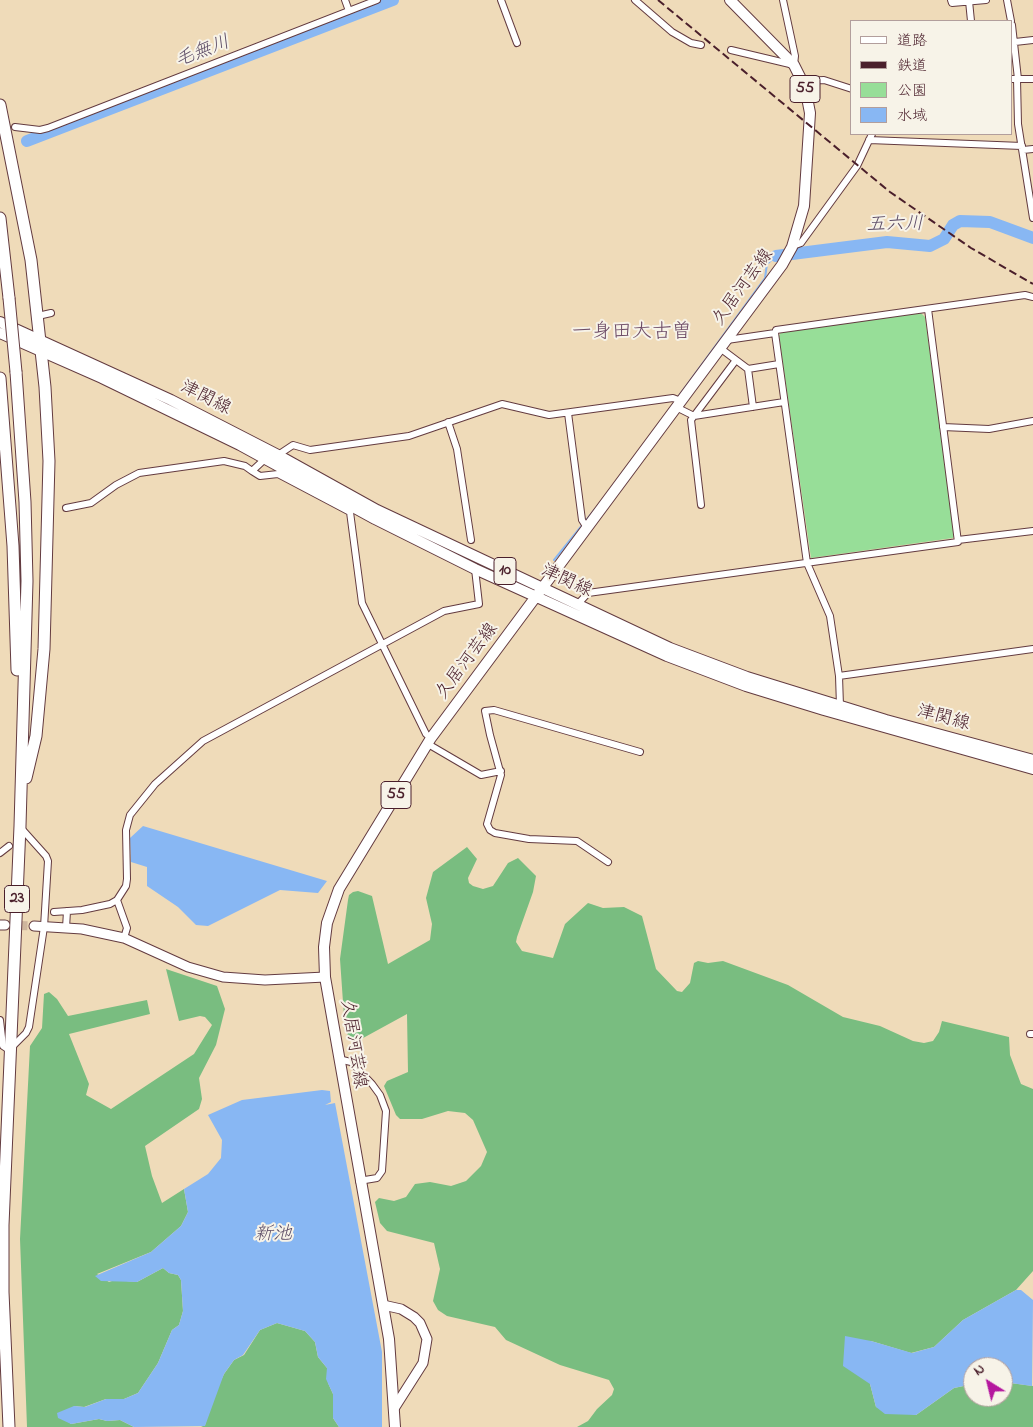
<!DOCTYPE html>
<html>
<head>
<meta charset="utf-8">
<style>
	body { margin:0 }
	#map { position:relative; width:1033px; height:1427px; overflow:hidden; background:#efdbb9; font-family:"Indie Flower","Klee One",sans-serif }
	canvas { display:block }
	.legend { position:absolute; left:850px; top:20px; width:162px; height:115px; box-sizing:border-box; background:#f7f3e8; border:1px solid #b29e9c; margin:0; padding:6px 9px; list-style:none; font-size:15px; color:#4a1f2b }
	.legend li { display:flex; align-items:center; gap:10px; height:25px }
	.legend b { width:25px; border:1px solid #b29e9c }
	.north { position:absolute; left:963px; top:1357px; width:50px; height:50px; box-sizing:border-box; background:#f7f3e8; border:1px solid #b29e9c; border-radius:50%; rotate:324deg; font-size:14px; font-weight:700; line-height:20px; text-align:center; color:#4a1f2b }
	.north::after { content:''; display:block; margin:auto; width:18px; height:22px; background:#b5179e; clip-path:polygon(50% 0,100% 100%,50% 72%,0 100%) }
</style>
</head>
<body>
<div id="map">
<canvas width="1033" height="1427"></canvas>
<ul class="legend">
<li><b style="height:6px;background:#fff"></b>道路</li>
<li><b style="height:6px;background:#4a1f2b"></b>鉄道</li>
<li><b style="height:14px;background:#97de98"></b>公園</li>
<li><b style="height:14px;background:#88b7f3"></b>水域</li>
</ul>
<div class="north">N</div>
</div>
<script>
const ctx = document.querySelector('canvas').getContext('2d');
ctx.lineJoin = 'round';
function paint(path, color) { ctx.fillStyle = color; ctx.fill(path, 'evenodd'); }
const shape = rows => new Path2D(rows.map(r => 'M' + r).join(''));
function strokePath(path, color, width, dash) { ctx.strokeStyle = color; ctx.lineWidth = width; ctx.lineCap = dash ? 'butt' : 'round'; ctx.setLineDash(dash || []); ctx.stroke(path); }
function label(font, color, halo, rows, align = 'center') {
  ctx.font = font + ' "Indie Flower","Klee One",sans-serif'; ctx.lineWidth = 4; ctx.setLineDash([]); ctx.textBaseline = 'middle'; ctx.strokeStyle = halo; ctx.fillStyle = color; for (const [text, x, y, turn = 0] of rows) {
    ctx.save(); ctx.translate(x, y); ctx.rotate((+turn || 0) * Math.PI / 180); ctx.textAlign = isNaN(turn) ? turn : align; if (halo) ctx.strokeText(text, 0, 0); ctx.fillText(text, 0, 0); ctx.restore();
  }
}
const green = shape([
	[921,313,925,317,955,534,953,538,811,558,779,336,781,332]
]);
const forest = shape([
	[467,847,477,859,468,878,469,883,473,886,483,889,493,886,508,863,518,858,536,876,533,892,517,937,516,942,522,951,553,958,565,924,588,903,603,908,624,907,642,916,656,969,677,991,682,992,690,983,694,963,698,961,708,963,723,961,788,985,843,1017,880,1026,913,1041,924,1043,933,1041,939,1032,942,1021,1009,1037,1010,1055,1021,1084,1033,1089,1033,1271,1016,1290,963,1320,934,1347,911,1353,871,1341,870,1384,876,1407,916,1415,954,1388,973,1384,973,1397,1003,1397,1003,1382,1033,1386,1033,1427,577,1427,588,1421,597,1409,612,1395,614,1389,609,1380,560,1365,506,1340,495,1327,447,1316,438,1310,433,1301,440,1269,434,1243,387,1231,380,1223,375,1202,379,1198,394,1201,406,1197,415,1184,430,1182,451,1186,466,1181,481,1166,487,1152,473,1120,465,1113,448,1111,422,1119,400,1119,396,1115,384,1086,387,1081,408,1072,407,1014,354,1043,345,1031,340,959,348,900,349,895,353,892,358,891,372,896,388,964,430,940,432,924,426,898,433,872],
	[166,969,217,986,225,1009,216,1045,199,1078,202,1099,199,1109,145,1146,152,1176,162,1203,184,1189,188,1212,181,1226,151,1252,97,1274,109,1282,115,1280,137,1282,163,1268,169,1273,178,1275,181,1280,183,1311,179,1325,172,1330,158,1363,138,1393,124,1399,106,1399,84,1407,74,1406,67,1421,71,1424,99,1419,107,1421,120,1420,134,1427,27,1427,20,1239,30,1046,42,1028,44,994,49,992,57,999,68,1016,147,1000,150,1014,69,1034,89,1084,86,1095,111,1109,194,1054,212,1025,205,1017,200,1016,179,1021],
	[277,1323,305,1331,315,1342,318,1357,327,1368,328,1383,333,1394,333,1418,339,1427,201,1427,205,1425,215,1393,224,1374,234,1360,244,1355,260,1330]
]);
const water = shape([
	[143,826,327,881,318,893,280,890,208,926,196,925,178,907,147,886,147,867,131,862,130,838],
	[322,1090,330,1091,331,1102,325,1105,335,1103,382,1352,382,1427,339,1427,333,1418,333,1394,326,1379,327,1368,318,1357,315,1342,305,1331,277,1323,260,1330,243,1355,234,1360,224,1374,205,1426,134,1427,120,1420,107,1421,99,1419,71,1424,58,1418,57,1413,74,1406,85,1407,106,1399,124,1399,138,1393,158,1363,172,1330,179,1325,183,1311,181,1280,178,1275,169,1273,163,1268,137,1282,101,1281,95,1276,151,1252,181,1226,188,1212,184,1189,208,1174,221,1158,222,1140,208,1115,242,1100],
	[1016,1290,1021,1290,1033,1300,1032,1386,1003,1382,1003,1367,973,1367,973,1384,954,1388,916,1415,885,1414,876,1407,870,1384,843,1366,845,1336,871,1341,912,1353,934,1347,963,1320]
]);
const stream = shape([
	[678,397,765,278,767,264,776,256],
	[554,560,596,508]
]);
const river = shape([
	[27,141,393,0],
	[776,256,887,242,930,246,944,239,953,225,960,221,990,222,1033,238]
]);
const secondaryTunnel = shape([
	[5,925,34,926]
]);
const street = shape([
	[345,0,349,11],
	[501,0,517,43],
	[635,0,672,32,691,43,701,45],
	[951,0,952,3,986,0],
	[1007,0,1011,21],
	[969,1,971,21],
	[1012,25,1018,79],
	[1015,42,1033,40],
	[731,50,794,65,795,56,783,0],
	[1012,79,1033,79],
	[1017,79,1018,124,1033,218],
	[803,81,824,80,852,89],
	[15,127,40,130,48,128,377,0],
	[869,140,1022,146],
	[1023,150,1033,149],
	[793,246,801,243,857,166,872,134],
	[38,316,51,313],
	[775,333,807,563,830,616,839,676],
	[727,340,775,333,776,330,1025,295,1033,297],
	[720,348,748,369,779,364],
	[748,369,753,407],
	[676,407,694,416,784,402],
	[568,413,582,520,587,528],
	[448,422,457,449,471,540],
	[943,427,989,429,1033,421],
	[701,505,691,420,736,360],
	[66,508,91,503,116,485,139,473,224,461,245,466,252,471],
	[958,540,1033,531],
	[577,605,588,593,958,542,928,309],
	[840,706,839,676,1033,649],
	[431,738,426,734,362,603,350,512,278,474,260,476,252,471,266,458,278,455,293,445,310,450,409,436,502,404,549,415,673,398,681,401],
	[428,744,481,775,501,771],
	[0,853,9,846],
	[608,862,577,841,529,839,495,833,490,830,487,824,501,775,490,735,485,711,494,710,640,752],
	[54,912,82,910,110,904,117,900],
	[66,928,67,911],
	[124,938,127,928,117,900,126,886,127,879,126,830,130,815,155,784,203,741,444,611,479,604,475,569],
	[0,1020,3,1046,9,1050,26,1033,29,1027,44,927,48,861,46,856,20,827],
	[1030,1034,1033,1034],
	[338,1059,351,1062,372,1084,380,1095,386,1111,382,1171,377,1178,359,1181]
]);
const secondary = shape([
	[0,925,5,925],
	[34,926,82,929,124,938,188,967,223,977,265,980,325,977],
	[383,1305,401,1309,414,1317,420,1323,427,1339,423,1363,395,1407]
]);
const primary = shape([
	[0,322,171,400,278,455,377,510,670,648,747,677,886,720,1033,760],
	[0,333,102,378,240,445,375,519,475,569,667,656,746,686,824,710,1033,769],
	[395,1427,389,1339,325,977,324,947,327,923,339,889,431,738,782,265,792,247,804,206,810,113,805,87,794,65,730,0]
]);
const highway = shape([
	[0,105,31,260,45,387,49,461,44,649,36,736,26,778],
	[0,218,9,298],
	[0,378,13,546,17,670],
	[9,1427,3,1292,3,1225,20,826,27,581,25,502,16,372]
]);
const rail = shape([
	[658,0,890,192,971,248,1033,284]
]);
const highwayBridge = shape([
	[9,298,16,372]
]);
const shields = [
	[805,89,30],
	[505,571,22],
	[396,795,30],
	[17,899,25]
];
const shieldNames = [
	["55",805,89],
	["10",505,571],
	["55",396,795],
	["23",17,899]
];
const streetNames = [
	["久居河芸線",744,288,-54],
	["津関線",205,399,27],
	["津関線",566,582,25],
	["久居河芸線",468,662,-53],
	["津関線",943,719,15],
	["久居河芸線",352,1044,81]
];
const waterNames = [
	["毛無川",203,53,-21],
	["五六川",895,226,-1],
	["新池",273,1236]
];
const quarterNames = [
	["一身田大古曽",632,334]
];
paint(green, '#97de98');
paint(forest, '#79bd80');
paint(water, '#88b7f3');
strokePath(stream, '#88b7f3', 2);
strokePath(river, '#88b7f3', 12);
strokePath(secondaryTunnel, '#ceb59d', 9, [9, 4.5]);
strokePath(street, '#633b40', 8);
strokePath(secondary, '#633b40', 11);
strokePath(primary, '#633b40', 12);
strokePath(highway, '#633b40', 13);
strokePath(street, '#fff', 6);
strokePath(secondary, '#fff', 9);
strokePath(primary, '#fff', 10);
strokePath(highway, '#fff', 11);
strokePath(rail, '#4a1f2b', 2, [8, 4]);
strokePath(highwayBridge, '#633b40', 13, []);
strokePath(highwayBridge, '#fff', 11);
for (const [x, y, w] of shields) { const box = new Path2D(); box.roundRect(x - w / 2, y - 13.5, w, 27, 4); ctx.fillStyle = '#f7f3e8'; ctx.fill(box); strokePath(box, '#4a1f2b', 1); }
label('bold 16px', '#4a1f2b', null, shieldNames);
label('18px', '#4a1f2b', '#f7f3e8', streetNames);
label('italic 19px', '#5d4d67', '#f7f3e8', waterNames);
label('20px', '#6d4b66', '#f7f3e8', quarterNames);
</script>
</body>
</html>
